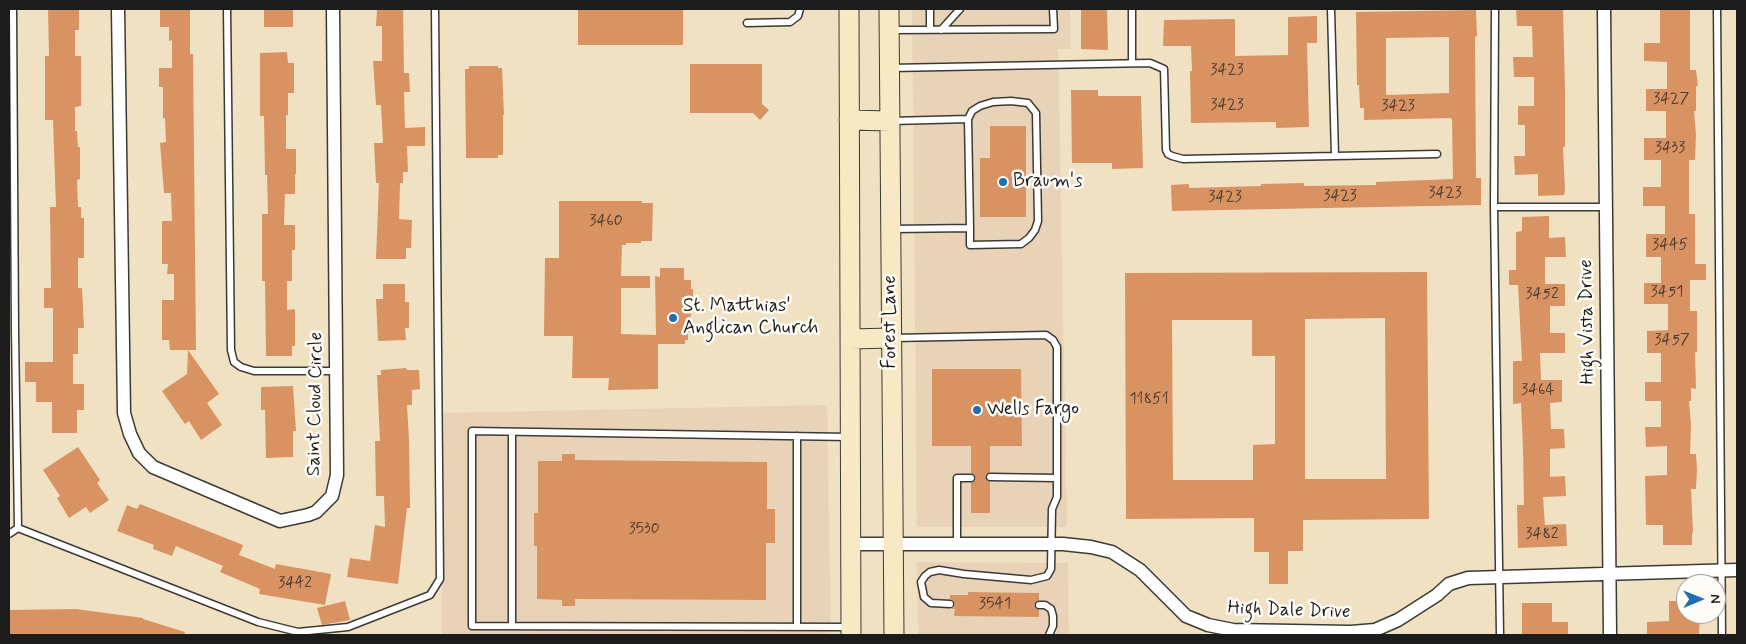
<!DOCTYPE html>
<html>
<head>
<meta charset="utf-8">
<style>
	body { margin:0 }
	#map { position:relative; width:1746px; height:644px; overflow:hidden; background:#f0e1c2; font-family:Mynerve,sans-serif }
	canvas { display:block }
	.frame { position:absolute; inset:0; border:10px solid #1c1c1c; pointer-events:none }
	.north { position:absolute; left:1676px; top:574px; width:50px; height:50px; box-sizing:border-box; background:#fdfcf7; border:1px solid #a3a29f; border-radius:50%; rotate:89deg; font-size:14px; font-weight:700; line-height:20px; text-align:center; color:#1c1c1c }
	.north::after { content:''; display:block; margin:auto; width:18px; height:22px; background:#1f6fb2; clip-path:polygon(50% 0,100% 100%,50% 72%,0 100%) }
</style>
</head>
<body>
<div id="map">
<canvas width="1746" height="644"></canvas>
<div class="frame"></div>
<div class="north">N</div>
</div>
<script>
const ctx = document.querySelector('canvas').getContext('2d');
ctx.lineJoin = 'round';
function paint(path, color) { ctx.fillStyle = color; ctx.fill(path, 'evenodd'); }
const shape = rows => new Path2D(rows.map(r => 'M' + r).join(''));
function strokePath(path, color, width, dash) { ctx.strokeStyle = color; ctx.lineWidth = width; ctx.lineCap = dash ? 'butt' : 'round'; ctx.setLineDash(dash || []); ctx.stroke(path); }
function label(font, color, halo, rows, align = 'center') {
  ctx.font = font + ' Mynerve,sans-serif'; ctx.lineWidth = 5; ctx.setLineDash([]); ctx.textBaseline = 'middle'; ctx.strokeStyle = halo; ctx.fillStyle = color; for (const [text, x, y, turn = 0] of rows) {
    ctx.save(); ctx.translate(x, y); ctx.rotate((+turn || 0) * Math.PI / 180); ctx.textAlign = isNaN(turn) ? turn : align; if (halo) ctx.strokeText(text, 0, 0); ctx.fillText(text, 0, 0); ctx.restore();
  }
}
const built = shape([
	[912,9,1070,9,1070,49,1058,49,1067,527,917,527],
	[827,405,831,635,442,635,442,413],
	[917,562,1068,563,1069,635,918,635]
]);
const building = shape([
	[48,9,79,9,79,30,75,30,75,56,81,56,81,106,75,107,75,131,77,131,78,147,80,147,80,179,77,180,78,207,81,207,81,218,84,218,84,258,78,258,78,288,82,288,84,328,78,328,78,354,73,354,73,384,84,384,84,410,77,410,77,433,52,433,52,402,36,402,36,382,25,382,25,362,53,362,53,308,44,308,44,288,51,288,50,207,56,207,53,120,45,120,45,56,49,56],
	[160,9,190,9,190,54,193,54,196,350,188,350,219,394,207,403,222,425,201,440,189,421,185,424,162,391,187,374,188,350,170,350,169,340,162,340,162,300,174,300,174,274,167,274,168,264,162,264,162,221,172,221,171,193,164,193,160,143,166,142,165,118,163,118,163,87,159,87,159,68,172,68,172,40,169,41,169,27,160,27],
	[264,9,293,9,293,27,264,27],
	[377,9,403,9,404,73,409,73,410,92,404,92,405,128,425,127,425,146,407,146,408,172,403,172,403,183,400,183,399,219,412,220,411,248,406,248,406,259,376,259,379,183,376,183,374,143,383,143,381,105,376,105,373,61,382,61,382,26,376,26],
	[578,9,683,9,683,45,578,45],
	[1081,9,1107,9,1108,50,1081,49],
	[1516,9,1563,9,1565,89,1565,147,1563,147,1565,190,1564,195,1538,196,1538,174,1515,175,1514,156,1525,156,1525,125,1518,125,1518,106,1534,106,1534,77,1514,77,1513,57,1533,57,1532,26,1517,26],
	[1660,9,1690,9,1690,70,1696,70,1698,86,1696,86,1696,111,1694,111,1696,134,1695,160,1689,160,1689,214,1695,214,1695,264,1706,264,1706,280,1690,280,1690,311,1697,311,1697,352,1695,352,1696,389,1691,388,1691,401,1689,401,1691,425,1690,454,1696,454,1697,470,1696,489,1691,489,1693,533,1692,533,1692,545,1663,545,1663,525,1646,525,1645,476,1667,475,1667,446,1646,447,1645,427,1661,427,1661,401,1645,401,1645,382,1661,382,1661,353,1647,353,1647,331,1668,330,1668,304,1644,304,1644,283,1661,283,1661,257,1646,257,1646,234,1665,234,1665,206,1643,206,1643,187,1661,187,1661,160,1644,160,1644,138,1666,138,1666,111,1646,111,1646,89,1667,89,1667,62,1644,61,1644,43,1660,43],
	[1476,10,1477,36,1475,37,1476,178,1481,178,1481,205,1172,211,1171,185,1189,184,1189,188,1261,186,1261,184,1304,183,1304,186,1376,185,1376,182,1453,179,1452,120,1451,118,1364,120,1364,108,1360,108,1359,85,1357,85,1356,12],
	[1449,37,1449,93,1386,95,1386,38],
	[1317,16,1317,43,1307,43,1309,127,1276,128,1276,122,1191,123,1190,71,1192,71,1191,46,1163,46,1164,20,1235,19,1235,56,1288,55,1288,17],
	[287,52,288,63,294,63,294,93,288,93,288,115,286,115,286,149,296,149,296,174,295,174,295,194,285,194,284,225,295,225,295,250,292,250,292,281,287,281,287,310,295,309,295,346,292,346,292,356,266,356,265,281,262,281,262,214,268,214,267,175,265,175,264,116,260,116,260,53],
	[690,64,762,64,762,104,769,110,760,120,753,113,690,113],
	[469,66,498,66,498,68,502,68,504,115,503,115,503,155,498,155,498,158,466,158,465,69,469,69],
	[1071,90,1098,90,1098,96,1141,96,1143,168,1112,169,1112,163,1072,163],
	[990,126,1026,126,1026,217,980,217,980,158,990,158],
	[559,201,642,201,642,203,653,203,652,241,641,241,641,243,626,243,626,245,622,245,621,276,650,276,650,288,621,288,621,334,656,335,655,276,660,277,660,268,684,268,684,280,691,280,691,289,693,289,693,305,691,304,690,332,688,332,688,340,685,340,685,344,658,344,658,389,608,390,609,378,572,378,573,336,544,336,545,258,559,258],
	[1549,216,1549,238,1565,237,1566,257,1545,257,1545,284,1565,284,1565,306,1550,306,1550,333,1565,333,1565,353,1540,353,1541,380,1562,380,1562,402,1550,403,1551,429,1564,429,1565,448,1550,449,1550,477,1565,476,1566,496,1543,497,1545,525,1566,524,1567,546,1518,548,1517,505,1524,505,1523,449,1521,403,1513,404,1513,361,1522,361,1518,285,1509,285,1509,270,1516,270,1516,232,1522,231,1522,217],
	[1427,272,1429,519,1303,520,1303,551,1288,551,1288,584,1269,584,1269,552,1254,552,1254,518,1126,519,1125,273],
	[1385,318,1386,479,1305,479,1305,319],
	[1172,320,1252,320,1252,356,1275,356,1275,444,1253,445,1253,480,1173,480],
	[383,284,405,284,405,302,409,302,409,328,405,328,406,340,378,341,376,299,383,299],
	[406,368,407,370,419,370,420,389,412,390,412,405,407,405,409,440,410,508,407,508,398,584,347,577,350,558,370,561,375,525,385,527,384,496,376,496,375,441,380,441,377,375,381,375,381,370],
	[932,369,1021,369,1022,446,990,446,990,472,986,474,985,477,987,481,990,482,990,513,971,513,971,483,975,481,976,478,974,474,971,473,971,446,932,446],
	[293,386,296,431,293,431,293,457,266,458,265,410,261,410,261,387],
	[78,447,100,480,97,483,109,500,90,513,86,507,69,518,57,498,60,496,43,470],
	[562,454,575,454,575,460,767,462,767,509,775,509,775,543,766,543,766,600,575,599,575,606,562,606,562,600,537,599,537,546,534,546,534,513,538,513,538,461,562,461],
	[140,504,243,545,239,555,275,569,276,564,331,574,325,605,259,594,260,589,220,572,223,566,176,546,172,556,153,549,154,545,117,531,127,505,137,509],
	[968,592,1039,593,1039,600,1036,601,1034,605,1035,608,1039,610,1039,617,954,616,955,609,951,609,954,607,955,604,953,600,950,599,950,595,968,595],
	[345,601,350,620,322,625,317,608],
	[1669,601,1686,601,1686,614,1700,614,1699,635,1647,635,1647,622,1669,621],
	[1522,603,1552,603,1552,622,1568,622,1568,635,1522,635],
	[76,609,143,618,143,619,185,632,184,635,9,635,9,610]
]);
const lane = shape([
	[227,9,231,350,234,362,241,367,254,371,336,371],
	[930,9,930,30],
	[1331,9,1335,156],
	[1495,9,1494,207,1500,635],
	[1717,9,1722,635],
	[747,23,790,22,798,16,800,9],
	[891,30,1054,29,1053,9],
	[941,30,960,9],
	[1132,63,1132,9],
	[891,68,1150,63,1164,69,1166,150,1168,154,1172,156,1183,159,1437,154],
	[968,119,972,111,980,106,993,102,1011,101,1028,103,1036,113,1038,221,1035,230,1029,238,1021,244,970,245,970,228],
	[891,121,968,119,970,228,893,229],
	[1494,207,1606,207],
	[893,338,1046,335,1053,340,1057,347,1057,497,1052,509,1051,569,1047,576,1031,580,964,574,939,570,930,572,925,576,921,582,924,597,931,603,950,604],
	[797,436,797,627],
	[849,437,472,431,472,626,850,627],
	[990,477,1056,478],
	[18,528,258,622,298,632,348,627,430,595,440,579,435,9],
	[9,534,18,528,15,331,13,9],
	[957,544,957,478,971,478],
	[1039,605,1045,605,1051,609,1053,616,1053,626,1049,635],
	[512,626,512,432]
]);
const street = shape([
	[118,9,124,413,130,434,139,453,153,467,280,521,308,515,316,512,332,496,337,475,333,9],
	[1604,9,1610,635],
	[851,544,1063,544,1091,547,1112,552,1140,570,1186,616,1208,625,1233,630,1351,632,1375,630,1398,620,1437,595,1449,584,1468,578,1737,570]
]);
const secondary = shape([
	[849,9,851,635],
	[889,9,894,635],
	[849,120,890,121],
	[850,339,891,338]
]);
const markers = [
	[1003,182,5,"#1f6fb2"],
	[673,318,5,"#1f6fb2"],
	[977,410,5,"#1f6fb2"]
];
const numberNames = [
	["3423",1227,71],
	["3427",1671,100],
	["3423",1227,106],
	["3423",1398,107],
	["3433",1670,149],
	["3423",1445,194],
	["3423",1340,197],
	["3423",1225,198],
	["3460",606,222],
	["3445",1670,246],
	["3451",1667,293],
	["3452",1542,295],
	["3457",1672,341],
	["3464",1538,391],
	["11851",1149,400],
	["3530",644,530],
	["3482",1542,535],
	["3442",295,584],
	["3541",995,605]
];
const poiNames = [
	["Braum's",1013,182],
	["St. Matthias'",683,307],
	["Anglican Church",683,329],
	["Wells Fargo",987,410]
];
const streetNames = [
	["Forest Lane",891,322,-90],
	["High Vista Drive",1588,322,-91],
	["Saint Cloud Circle",316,404,-89],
	["High Dale Drive",1289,611,2]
];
paint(built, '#e9d3b8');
paint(building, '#d99363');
strokePath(lane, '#3c3a35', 9);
strokePath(street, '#3c3a35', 15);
strokePath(secondary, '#3c3a35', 21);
strokePath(lane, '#fff', 6);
strokePath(street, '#fff', 12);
strokePath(secondary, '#f6e9c3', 19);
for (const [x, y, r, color] of markers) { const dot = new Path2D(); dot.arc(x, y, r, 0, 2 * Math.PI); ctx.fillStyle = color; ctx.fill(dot); strokePath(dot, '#fdfcf7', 2); }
label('16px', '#4b3a2e', null, numberNames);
label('19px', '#1c1c1c', '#fdfcf7', poiNames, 'left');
label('19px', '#1c1c1c', '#fdfcf7', streetNames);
</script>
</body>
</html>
